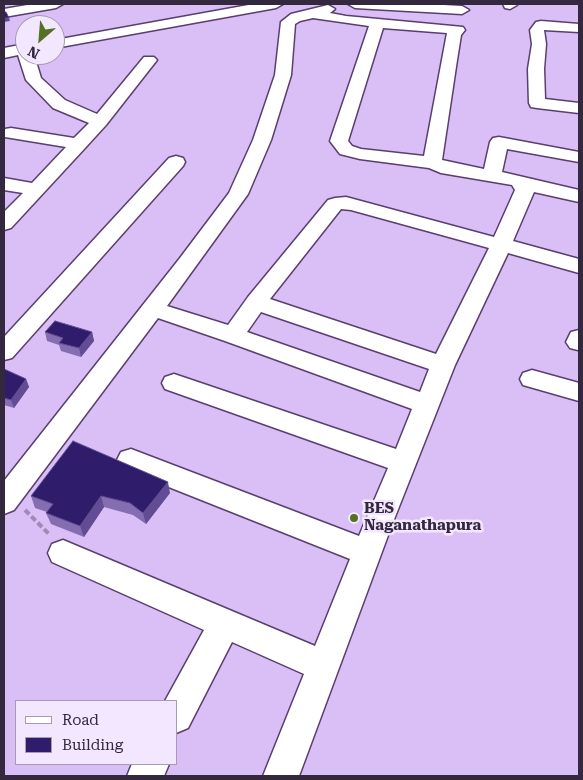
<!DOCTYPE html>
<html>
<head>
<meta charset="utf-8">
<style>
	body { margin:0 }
	#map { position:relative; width:583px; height:780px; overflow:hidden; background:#dabef6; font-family:"Roboto Serif",serif }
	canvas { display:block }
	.frame { position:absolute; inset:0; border:5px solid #33283e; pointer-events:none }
	.legend { position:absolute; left:15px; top:700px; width:162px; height:65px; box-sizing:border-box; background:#f2e7fe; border:1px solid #a69bb1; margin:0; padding:6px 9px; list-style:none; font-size:15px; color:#33283e }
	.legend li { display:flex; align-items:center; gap:10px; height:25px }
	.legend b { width:25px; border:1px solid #a69bb1 }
	.north { position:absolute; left:15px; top:15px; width:50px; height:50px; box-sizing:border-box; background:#f2e7fe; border:1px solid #a69bb1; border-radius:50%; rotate:207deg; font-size:14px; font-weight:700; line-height:20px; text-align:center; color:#33283e }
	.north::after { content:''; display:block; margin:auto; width:18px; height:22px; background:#547024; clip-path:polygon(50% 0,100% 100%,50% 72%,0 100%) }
</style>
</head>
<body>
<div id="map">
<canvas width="583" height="780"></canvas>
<div class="frame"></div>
<ul class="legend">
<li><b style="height:6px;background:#fff"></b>Road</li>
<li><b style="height:14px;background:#2f1c6b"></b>Building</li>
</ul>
<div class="north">N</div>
</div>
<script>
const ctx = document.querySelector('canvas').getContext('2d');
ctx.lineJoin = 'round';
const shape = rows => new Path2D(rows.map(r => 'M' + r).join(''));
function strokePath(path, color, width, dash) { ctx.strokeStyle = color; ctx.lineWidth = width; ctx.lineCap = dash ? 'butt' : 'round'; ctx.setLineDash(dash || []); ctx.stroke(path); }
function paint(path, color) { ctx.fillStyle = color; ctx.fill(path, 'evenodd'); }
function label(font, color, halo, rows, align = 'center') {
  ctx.font = font + ' "Roboto Serif",serif'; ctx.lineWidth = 5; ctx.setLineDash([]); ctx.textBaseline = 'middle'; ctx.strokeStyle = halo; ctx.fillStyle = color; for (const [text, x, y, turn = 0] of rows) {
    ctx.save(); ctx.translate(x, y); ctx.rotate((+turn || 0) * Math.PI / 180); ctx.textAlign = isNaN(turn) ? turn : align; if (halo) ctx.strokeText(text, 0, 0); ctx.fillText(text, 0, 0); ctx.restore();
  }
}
const path = shape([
	[25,510,49,534]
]);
const minor = shape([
	[33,4,63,4,56,8,4,17,4,9,33,4],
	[254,4,283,4,276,8,55,48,55,40,254,4],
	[348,4,425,4,462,6,469,10,462,14,355,8,348,4],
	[503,4,517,4,517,5,510,9,505,8,503,4],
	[328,5,335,9,330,13,346,16,463,27,465,30,461,35,457,60,442,160,484,169,490,142,493,138,499,137,579,152,579,162,507,149,502,172,579,190,579,202,534,192,513,241,579,259,579,273,508,253,455,365,393,522,299,776,263,776,304,674,232,642,188,728,176,733,176,701,165,701,204,630,52,562,48,553,52,544,63,540,315,646,350,559,121,468,117,460,121,452,131,449,359,536,388,468,165,389,162,383,165,377,174,374,396,449,412,409,225,341,158,318,14,510,4,514,4,481,180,258,229,193,253,140,275,75,281,22,291,14,328,5],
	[313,18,369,26,330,141,340,154,360,159,429,168,441,173,512,185,515,190,494,237,346,197,335,198,328,200,248,297,228,325,167,306,248,194,271,140,291,75,295,24,300,21,313,18],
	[383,28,447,33,424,156,361,149,352,146,348,141,383,28],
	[341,209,351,210,489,248,436,354,270,299,341,209],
	[261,312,429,369,420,392,247,332,261,312],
	[541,21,579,24,579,32,544,30,546,44,544,69,545,99,579,103,579,113,537,108,531,107,529,103,528,69,532,44,530,30,536,22,541,21],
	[25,44,25,55,34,55,41,78,65,100,97,114,144,57,154,57,157,60,106,125,85,148,11,228,4,230,4,212,23,193,4,190,4,178,32,183,66,147,5,137,5,129,11,128,74,138,89,123,53,108,26,80,18,55,4,58,4,48,25,44],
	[176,156,183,158,185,162,183,166,12,358,4,360,4,337,169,158,176,156],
	[579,330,579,350,578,350,570,348,566,342,571,332,579,330],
	[532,370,579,383,579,401,523,385,520,379,523,373,532,370],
	[132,764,169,764,164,776,127,776,132,764]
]);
const wall = shape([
	[45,332,92,332,94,341,81,357,61,351,59,345,47,341],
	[4,369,26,379,29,387,14,408,4,405],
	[170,493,146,524,133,515,104,507,84,537,51,524,46,513,47,512,35,508,31,496]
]);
const shadedWall = shape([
	[4,18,9,18,10,21,4,22],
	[92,332,94,341,81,357,79,348],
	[26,379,29,387,14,408,11,400],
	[168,482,170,493,146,524,143,513],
	[101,496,104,507,84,537,80,526]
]);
const building = shape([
	[4,12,6,12,9,18,4,18,4,12],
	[55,321,92,332,79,348,59,343,63,338,45,332,55,321],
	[4,369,26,379,11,400,4,398,4,369],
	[73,441,168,482,143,513,130,503,101,496,80,526,46,513,53,504,31,496,73,441]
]);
const markers = [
	[354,518,5,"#547024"]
];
const poiNames = [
	["BES",364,509],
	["Naganathapura",364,526]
];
strokePath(minor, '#583f6e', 3);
strokePath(path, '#9f89b5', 4, [6, 3]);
paint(minor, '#fff');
paint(wall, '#846db0');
paint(shadedWall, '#624d95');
paint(building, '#2f1c6b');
strokePath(building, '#624d95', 1);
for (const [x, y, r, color] of markers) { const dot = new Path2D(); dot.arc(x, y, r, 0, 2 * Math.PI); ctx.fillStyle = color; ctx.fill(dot); strokePath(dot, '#f2e7fe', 2); }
label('bold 15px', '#33283e', '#f2e7fe', poiNames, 'left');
</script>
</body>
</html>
